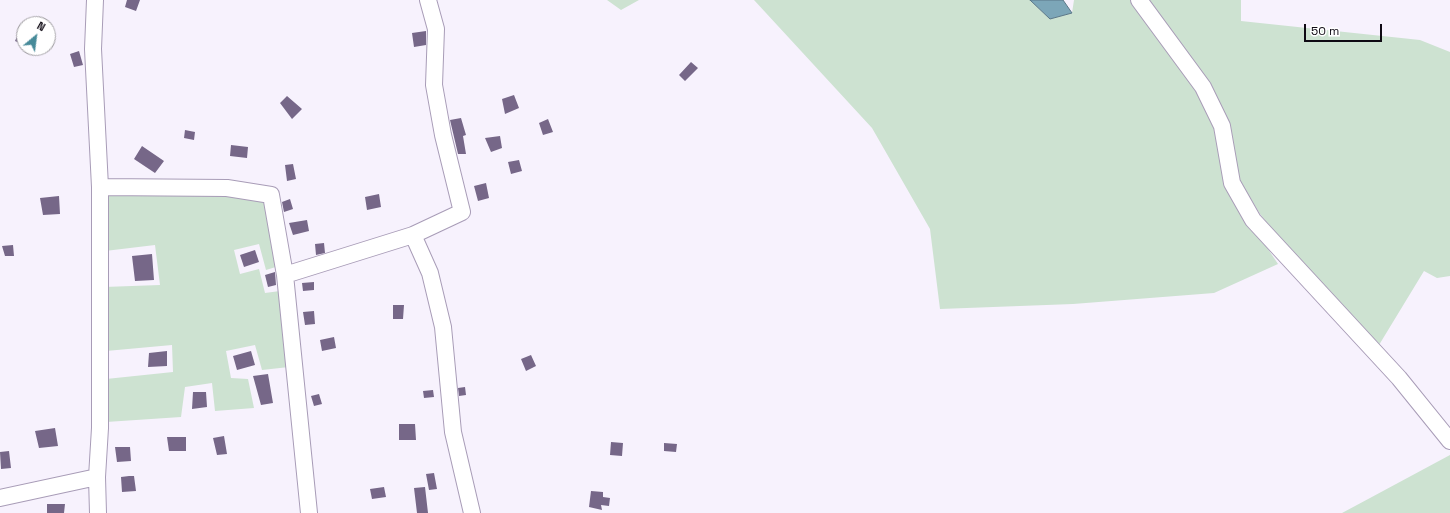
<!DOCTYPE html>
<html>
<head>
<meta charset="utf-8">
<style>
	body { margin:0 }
	#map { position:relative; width:1450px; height:513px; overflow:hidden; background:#f7f2fd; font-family:"Space Grotesk",sans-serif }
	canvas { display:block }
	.north { position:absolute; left:16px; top:16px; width:40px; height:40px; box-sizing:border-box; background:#fff; border:1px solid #9f9da1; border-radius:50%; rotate:29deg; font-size:11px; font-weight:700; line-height:16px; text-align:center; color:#0f0a14 }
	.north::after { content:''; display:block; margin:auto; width:14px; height:18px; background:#468a99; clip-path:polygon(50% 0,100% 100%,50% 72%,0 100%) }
	.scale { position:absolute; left:1304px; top:24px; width:78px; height:18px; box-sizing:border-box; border:2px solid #0f0a14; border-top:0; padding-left:5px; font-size:12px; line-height:14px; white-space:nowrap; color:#0f0a14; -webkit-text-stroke:3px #fff; paint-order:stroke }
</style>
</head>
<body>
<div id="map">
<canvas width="1450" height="513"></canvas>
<div class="north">N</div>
<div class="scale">50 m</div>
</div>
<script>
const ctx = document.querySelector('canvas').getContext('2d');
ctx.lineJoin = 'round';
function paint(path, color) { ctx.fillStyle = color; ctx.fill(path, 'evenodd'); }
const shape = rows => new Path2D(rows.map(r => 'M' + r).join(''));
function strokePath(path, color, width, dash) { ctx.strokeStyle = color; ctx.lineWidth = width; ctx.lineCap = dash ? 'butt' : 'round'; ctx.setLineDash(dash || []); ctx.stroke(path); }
const green = shape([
	[607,0,639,0,621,10],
	[754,0,1030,0,1050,19,1072,13,1074,0,1135,0,1198,90,1218,127,1250,222,1278,264,1214,293,1073,304,940,309,930,229,872,128],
	[1148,0,1241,0,1241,21,1420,40,1450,52,1450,276,1437,278,1424,271,1379,345,1285,246,1260,214,1240,181,1226,126],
	[104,193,229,195,267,199,279,266,266,270,259,244,234,250,240,274,259,269,265,293,280,291,289,367,262,370,255,345,226,351,231,378,248,379,254,408,215,411,212,383,185,387,181,417,106,422,106,379,173,372,172,345,106,351,104,287,160,285,155,245,105,251],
	[1450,455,1450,513,1342,513,1370,498]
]);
const water = shape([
	[1030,0,1063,0,1072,13,1050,19,1030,0]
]);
const building = shape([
	[127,0,140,0,136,11,125,7],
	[24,21,24,45,15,41],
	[426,31,426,45,414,47,412,33],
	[79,51,83,65,74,67,70,54],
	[691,62,698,68,685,81,679,75],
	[514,95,519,108,505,114,502,99],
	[287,96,302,109,292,119,280,103],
	[461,118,466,135,463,136,466,154,458,154,450,120],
	[548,119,553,132,543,135,539,123],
	[185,130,195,132,194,140,184,138],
	[500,136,502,148,491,152,485,138],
	[231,145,248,147,247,158,230,156],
	[142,146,164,161,155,173,134,159],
	[519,160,522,171,511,174,508,162],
	[293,164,296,179,287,181,285,165],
	[486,183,489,198,478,201,474,186],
	[379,194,381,207,367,210,365,197],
	[59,196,60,214,43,215,40,198],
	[290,199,293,209,284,212,282,202],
	[307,220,309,231,293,235,289,223],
	[324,243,325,253,316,255,315,244],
	[13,245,14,256,5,256,2,246],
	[255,250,259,262,244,267,240,255],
	[152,254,154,280,135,281,132,256],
	[275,272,276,285,268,287,265,275],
	[314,282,314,290,303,291,302,283],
	[393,305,404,305,403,319,393,319],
	[314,311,315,324,305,325,303,312],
	[334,337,336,348,322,351,320,340],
	[167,351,167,366,148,367,149,353],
	[251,351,255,365,237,370,233,356],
	[531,355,536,366,526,371,521,359],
	[268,374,273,403,261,405,253,376],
	[465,387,466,395,459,396,458,388],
	[433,390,434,397,424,398,423,391],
	[193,392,206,392,207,407,192,409],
	[319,394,322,404,314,406,311,396],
	[399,424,415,424,416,440,399,440],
	[55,428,58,446,39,448,35,431],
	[224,436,227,454,217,455,213,438],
	[167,437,186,437,186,451,169,451],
	[611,442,623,443,622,456,610,455],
	[664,443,677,444,676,452,664,451],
	[115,447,130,447,131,461,117,462],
	[9,451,11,468,1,469,0,452],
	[434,473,437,489,429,490,426,474],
	[129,476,134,476,136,491,122,492,121,477],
	[384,487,386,497,372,499,370,489],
	[425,487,428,513,417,513,414,488],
	[591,491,603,492,603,497,610,498,609,506,601,505,602,510,589,507],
	[47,504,65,504,64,513,47,513]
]);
const minor = shape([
	[95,0,93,49,100,187,100,428,97,477,98,513],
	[1139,0,1203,87,1222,126,1232,183,1253,220,1399,378,1450,441],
	[100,187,227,188,271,195,285,275,309,513],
	[413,235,430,273,443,327,453,432,472,513],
	[285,275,413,235,462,212,443,135,434,85,436,29,428,0],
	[0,498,97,477]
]);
paint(green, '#cde2d1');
paint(water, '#7ca6b8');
strokePath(water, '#5b7787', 1);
paint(building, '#766788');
strokePath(minor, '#a89cb7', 18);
strokePath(minor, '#fff', 16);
</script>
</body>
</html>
